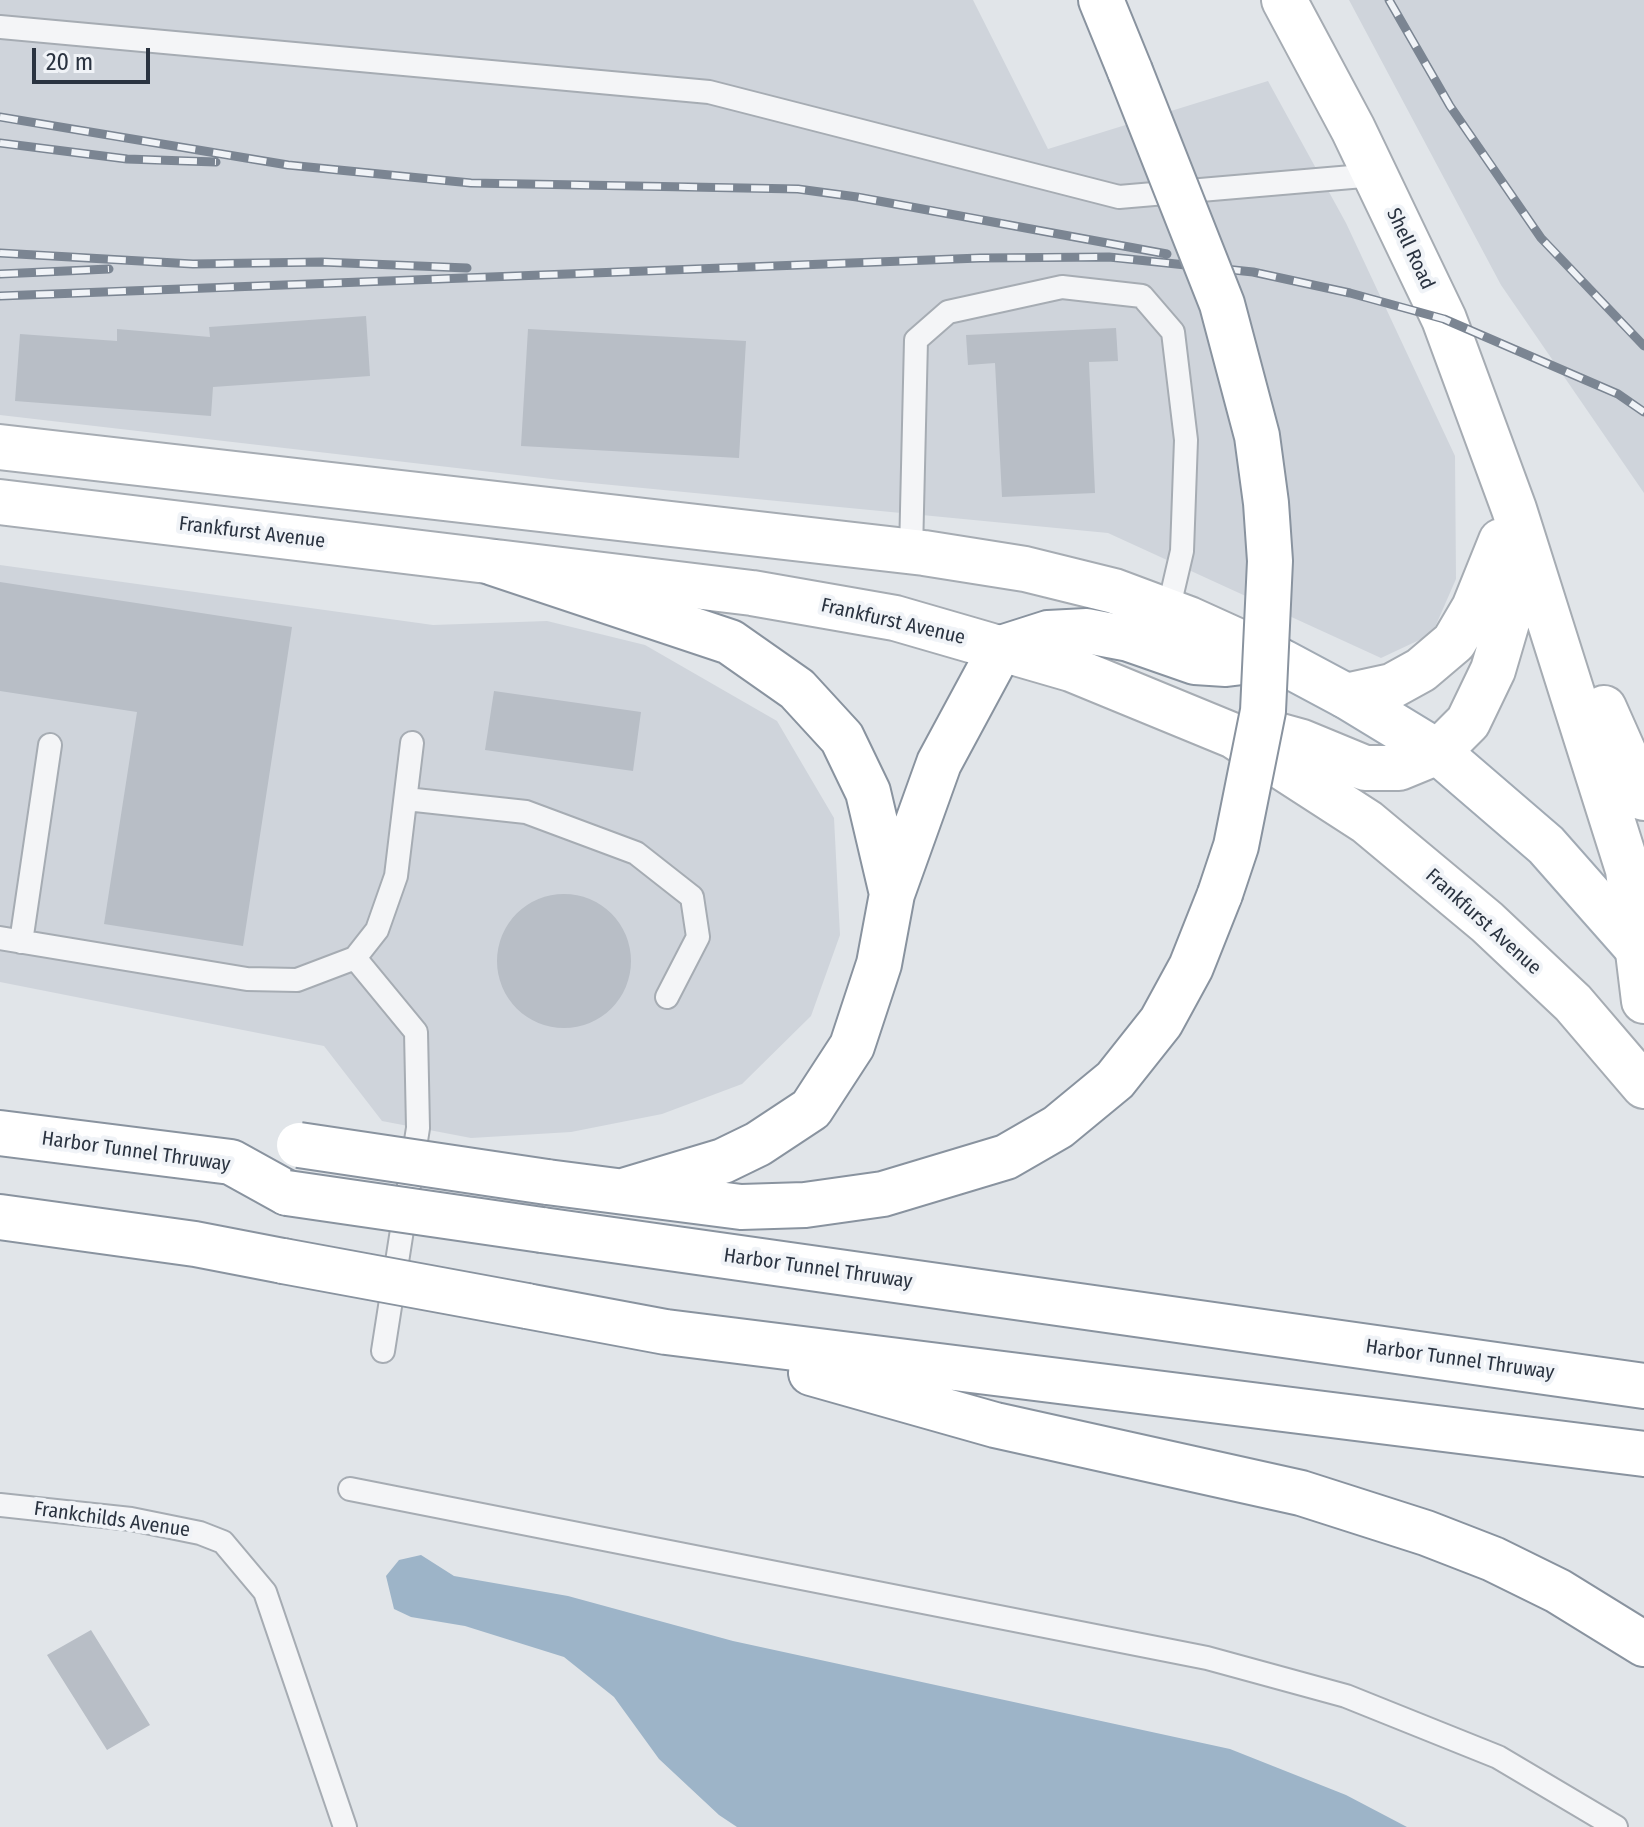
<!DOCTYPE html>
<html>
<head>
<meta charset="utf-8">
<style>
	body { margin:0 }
	#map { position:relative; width:1644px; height:1827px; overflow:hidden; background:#e1e5e9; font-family:"Fira Sans Condensed",sans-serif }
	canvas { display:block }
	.scale { position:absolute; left:32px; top:48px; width:118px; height:36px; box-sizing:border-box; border:4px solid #2a3340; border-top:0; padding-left:10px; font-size:24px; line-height:28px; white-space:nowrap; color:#2a3340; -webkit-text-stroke:6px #f0f3f7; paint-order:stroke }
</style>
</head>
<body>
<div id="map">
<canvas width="1644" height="1827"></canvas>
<div class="scale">20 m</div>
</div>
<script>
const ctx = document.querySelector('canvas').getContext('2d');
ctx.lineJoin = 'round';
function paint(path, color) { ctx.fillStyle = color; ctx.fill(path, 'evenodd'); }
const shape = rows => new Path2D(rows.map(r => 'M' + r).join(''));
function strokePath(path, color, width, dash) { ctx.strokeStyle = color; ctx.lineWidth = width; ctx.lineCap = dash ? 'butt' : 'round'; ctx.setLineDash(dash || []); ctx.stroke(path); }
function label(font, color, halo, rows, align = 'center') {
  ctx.font = font + ' "Fira Sans Condensed",sans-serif'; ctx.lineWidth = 8; ctx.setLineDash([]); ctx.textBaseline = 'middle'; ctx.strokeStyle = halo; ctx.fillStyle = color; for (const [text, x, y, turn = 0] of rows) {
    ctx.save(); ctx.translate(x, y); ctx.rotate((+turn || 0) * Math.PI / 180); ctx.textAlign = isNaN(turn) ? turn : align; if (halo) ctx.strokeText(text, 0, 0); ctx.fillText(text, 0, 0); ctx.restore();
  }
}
const built = shape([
	[0,0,973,0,1048,149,1268,81,1346,223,1455,456,1456,579,1432,634,1381,658,1108,533,560,480,0,415],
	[1349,0,1644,0,1644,493,1501,285],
	[0,565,433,625,547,621,645,645,777,721,834,818,840,935,811,1016,742,1084,662,1114,571,1132,471,1138,382,1121,324,1046,0,982]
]);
const water = shape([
	[421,1555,454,1576,568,1596,733,1641,1230,1749,1346,1795,1407,1827,737,1827,719,1815,659,1759,614,1697,564,1657,465,1626,411,1617,394,1609,386,1576,399,1560]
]);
const building = shape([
	[366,316,370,376,213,387,211,416,15,401,20,334,117,341,117,329,210,337,209,327],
	[1116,328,1118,361,1089,362,1095,493,1002,497,995,363,968,365,966,335],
	[528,329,746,341,739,458,521,446],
	[0,582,292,627,243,946,104,924,137,712,0,691],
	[494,691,641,712,633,771,485,750],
	'497 961a67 67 0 1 1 134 0a67 67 0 1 1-134 0Z',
	[91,1630,150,1725,107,1750,47,1655]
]);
const service = shape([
	[0,27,709,92,1119,197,1375,175],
	[911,552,916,340,948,312,1062,287,1142,296,1173,332,1186,440,1182,551,1168,611],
	[406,799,526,812,636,853,692,897,698,937,667,997],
	[0,938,247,979,297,980,355,958,377,930,396,876,412,743],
	[21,942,50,745],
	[355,958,416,1032,418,1128,383,1351],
	[350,1489,1207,1658,1346,1696,1498,1757,1616,1827],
	[0,1505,131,1519,200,1533,223,1542,265,1592,345,1827]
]);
const secondary = shape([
	[1284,0,1353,129,1444,319,1514,509,1628,870,1644,1001],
	[0,447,924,553,1025,569,1114,591,1189,619,1275,658],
	[0,502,752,593,895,618,1071,669,1234,736,1367,822,1487,922,1573,1003,1644,1086],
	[1346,696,1392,686,1421,670,1454,642,1474,608,1501,541],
	[1604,708,1644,798],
	[1240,736,1273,734,1302,742,1365,768,1399,768,1438,752,1468,722,1493,670,1508,619,1512,537]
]);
const primary = shape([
	[1275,658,1346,696,1438,752,1546,845,1644,956]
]);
const motorway = shape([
	[1101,0,1130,71],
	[493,563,730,642,797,689,842,738,868,792,892,894],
	[0,1133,231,1162,287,1193],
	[547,1182,741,1207,805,1205,883,1194,1006,1157,1058,1127,1115,1080,1161,1022,1191,967,1220,894],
	[623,1191,723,1161,758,1144,811,1109,852,1046,879,964,892,894,939,763,1001,648,1048,633,1087,631,1129,639,1195,662,1226,664,1275,658],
	[0,1217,195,1244,283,1261],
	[542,1230,1644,1386],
	[527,1306,666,1332,1644,1454],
	[811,1373,995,1425,1301,1493,1426,1533,1493,1559,1558,1591,1644,1644]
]);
const rail = shape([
	[1389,0,1450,106,1541,238,1644,346],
	[0,117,288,165,471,183,798,189,857,197,1167,254],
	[0,143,127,159,216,162],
	[0,253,193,264,322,262,467,268],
	[0,274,109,269],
	[0,296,980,258,1109,257,1253,272,1350,293,1444,319,1618,394,1644,412]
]);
const motorwayBridge = shape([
	[1130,71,1222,304,1257,436,1266,503,1270,561,1263,711,1236,846,1220,894],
	[299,1145,547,1182],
	[287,1193,542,1230],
	[283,1261,527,1306]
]);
const streetNames = [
	["Shell Road",1410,249,65],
	["Frankfurst Avenue",252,533,7],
	["Frankfurst Avenue",893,622,13],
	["Frankfurst Avenue",1483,922,42],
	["Harbor Tunnel Thruway",136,1152,8],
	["Harbor Tunnel Thruway",818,1269,8],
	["Harbor Tunnel Thruway",1460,1360,8],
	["Frankchilds Avenue",112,1520,8]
];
paint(built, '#cfd4db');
paint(water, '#9db4c8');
paint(building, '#b8bec6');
strokePath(service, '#a6acb3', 26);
strokePath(secondary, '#a6acb3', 48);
strokePath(primary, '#a1aab4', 48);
strokePath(motorway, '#89939f', 48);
strokePath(service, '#f4f5f7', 22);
strokePath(secondary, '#fff', 44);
strokePath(primary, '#fff', 44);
strokePath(motorway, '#fff', 44);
strokePath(rail, '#7b8592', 9);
strokePath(rail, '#f0f3f7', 6, [18]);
strokePath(motorwayBridge, '#89939f', 48, []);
strokePath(motorwayBridge, '#fff', 44);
label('20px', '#2a3340', '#f0f3f7', streetNames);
</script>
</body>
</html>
